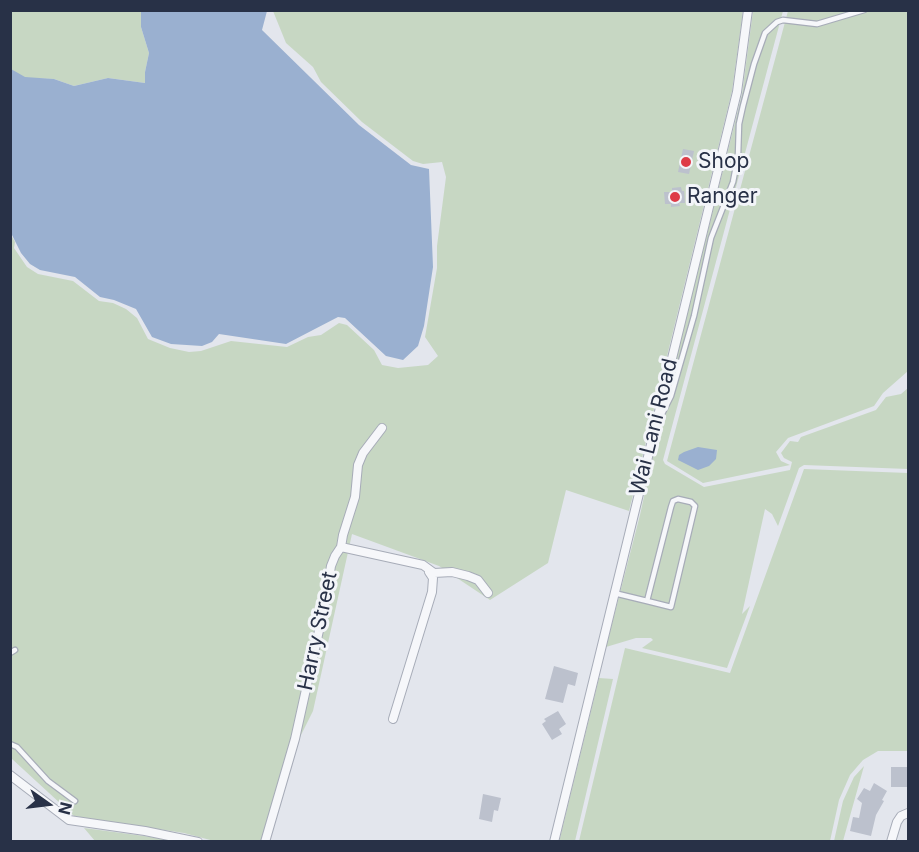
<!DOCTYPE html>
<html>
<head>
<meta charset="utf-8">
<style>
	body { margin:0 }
	#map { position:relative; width:919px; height:852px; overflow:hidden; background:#e3e6ed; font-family:Inter,sans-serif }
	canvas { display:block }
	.frame { position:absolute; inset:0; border:12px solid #283147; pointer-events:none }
	.north { position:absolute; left:18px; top:774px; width:60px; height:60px; -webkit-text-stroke:4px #f3f5f9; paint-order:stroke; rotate:104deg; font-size:16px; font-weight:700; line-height:24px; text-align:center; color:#283147 }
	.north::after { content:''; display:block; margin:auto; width:21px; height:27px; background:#283147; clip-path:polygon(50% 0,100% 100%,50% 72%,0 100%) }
</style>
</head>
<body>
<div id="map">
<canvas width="919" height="852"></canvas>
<div class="frame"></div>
<div class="north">N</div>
</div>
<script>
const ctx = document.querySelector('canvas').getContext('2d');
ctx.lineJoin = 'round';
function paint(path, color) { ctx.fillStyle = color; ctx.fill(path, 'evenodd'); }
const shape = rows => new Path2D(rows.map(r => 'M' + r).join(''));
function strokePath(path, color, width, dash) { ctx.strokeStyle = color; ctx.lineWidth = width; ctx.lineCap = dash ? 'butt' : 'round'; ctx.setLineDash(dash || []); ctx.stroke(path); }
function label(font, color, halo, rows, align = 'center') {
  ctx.font = font + ' Inter,sans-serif'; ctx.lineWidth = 6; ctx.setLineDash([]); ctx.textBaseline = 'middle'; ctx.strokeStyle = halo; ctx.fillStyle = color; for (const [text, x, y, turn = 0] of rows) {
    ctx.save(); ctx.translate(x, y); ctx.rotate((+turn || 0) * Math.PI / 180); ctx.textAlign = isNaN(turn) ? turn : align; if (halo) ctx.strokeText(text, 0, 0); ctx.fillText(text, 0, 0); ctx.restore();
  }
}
const green = shape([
	[10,11,141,11,141,27,149,53,145,72,145,83,108,78,74,86,54,79,25,78,19,75,11,69],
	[273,11,743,11,732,91,629,511,566,490,548,563,490,600,439,566,352,534,313,711,298,741,266,841,214,841,184,833,74,816,11,758,10,233,15,242,14,248,27,267,38,274,73,281,99,301,113,303,126,309,137,318,148,339,170,348,189,352,201,351,231,341,287,347,308,337,321,335,339,323,347,325,374,350,382,365,398,368,428,365,438,356,425,337,437,268,437,246,446,177,442,162,423,164,413,161,362,122,321,82,313,67,286,43],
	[753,11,783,11,663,460,665,464,704,487,790,470,792,462,784,458,781,453,790,441,798,442,801,437,876,410,886,397,901,394,908,388,908,469,804,465,799,468,778,526,772,514,765,509,742,614,750,606,727,668,642,648,653,640,651,638,636,638,606,647,640,515,661,419,742,94],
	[788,11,908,11,908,371,883,393,874,406,788,438,776,452,781,461,790,465,703,483,667,461],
	[804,469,908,473,908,751,878,751,863,760,850,775,839,800,830,841,579,841,625,648,730,673],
	[599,678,613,679,575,841,559,842],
	[864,766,843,841,834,841,843,801,854,777],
	[84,828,144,836,177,841,95,841]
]);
const water = shape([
	[141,11,267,11,262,30,359,125,411,165,429,169,433,267,424,326,418,346,403,360,386,356,345,318,338,317,286,344,219,334,212,342,202,346,171,344,152,337,136,309,114,300,100,297,75,277,40,270,30,264,21,253,11,233,11,69,25,77,54,79,74,86,108,78,145,83,145,72,149,53,141,27],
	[698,447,717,450,716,459,709,466,698,470,678,460,679,455,684,452]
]);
const building = shape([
	[683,149,694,151,689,174,678,172],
	[681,187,682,191,684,191,685,203,679,203,680,206,671,207,671,204,665,204,664,192,672,192,672,188],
	[554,666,578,673,575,686,568,684,563,703,545,699],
	[558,711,566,724,559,729,562,734,552,740,542,724,546,721,544,719],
	[891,767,909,767,909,787,891,787],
	[874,783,887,791,882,800,884,801,876,815,871,836,850,831,853,817,859,818,862,803,857,799,864,788,870,791],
	[483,794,501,798,498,811,494,810,492,822,479,819]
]);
const service = shape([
	[660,418,671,396,694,316,711,238,733,182,738,156,739,124,743,106,754,64,765,33,777,22,783,20,817,24,864,10],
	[614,593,647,601,671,607,695,506,691,502,678,499,673,501,671,507,647,601],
	[10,653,15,650],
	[10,744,17,747,48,781,75,801]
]);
const minor = shape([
	[341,547,423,565,434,573,452,572,468,576,478,580,488,593],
	[393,719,432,592,433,578,429,572],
	[10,775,69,820,145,831,198,842],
	[265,842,295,739,324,608,331,566,335,556,341,547,343,535,355,497,358,465,363,453,382,428],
	[554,842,737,92,748,10],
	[891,842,897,822,901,816,908,813]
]);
const markers = [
	[686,162,6,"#de3b47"],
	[675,197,6,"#de3b47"]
];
const poiNames = [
	["Shop",698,162],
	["Ranger",687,197]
];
const streetNames = [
	["Wai Lani Road",654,427,-76],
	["Harry Street",318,631,-78]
];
paint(green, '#c7d7c3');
paint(water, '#9ab0d0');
paint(building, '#bcc1cd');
strokePath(service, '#a7acb8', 7);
strokePath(minor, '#a7acb8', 10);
strokePath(service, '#f6f7fa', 4.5);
strokePath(minor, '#f6f7fa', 8);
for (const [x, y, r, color] of markers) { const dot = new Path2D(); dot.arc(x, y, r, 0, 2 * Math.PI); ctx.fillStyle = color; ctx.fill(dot); strokePath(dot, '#f3f5f9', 2); }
label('21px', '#283147', '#f3f5f9', poiNames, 'left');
label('21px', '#283147', '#f3f5f9', streetNames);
</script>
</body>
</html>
